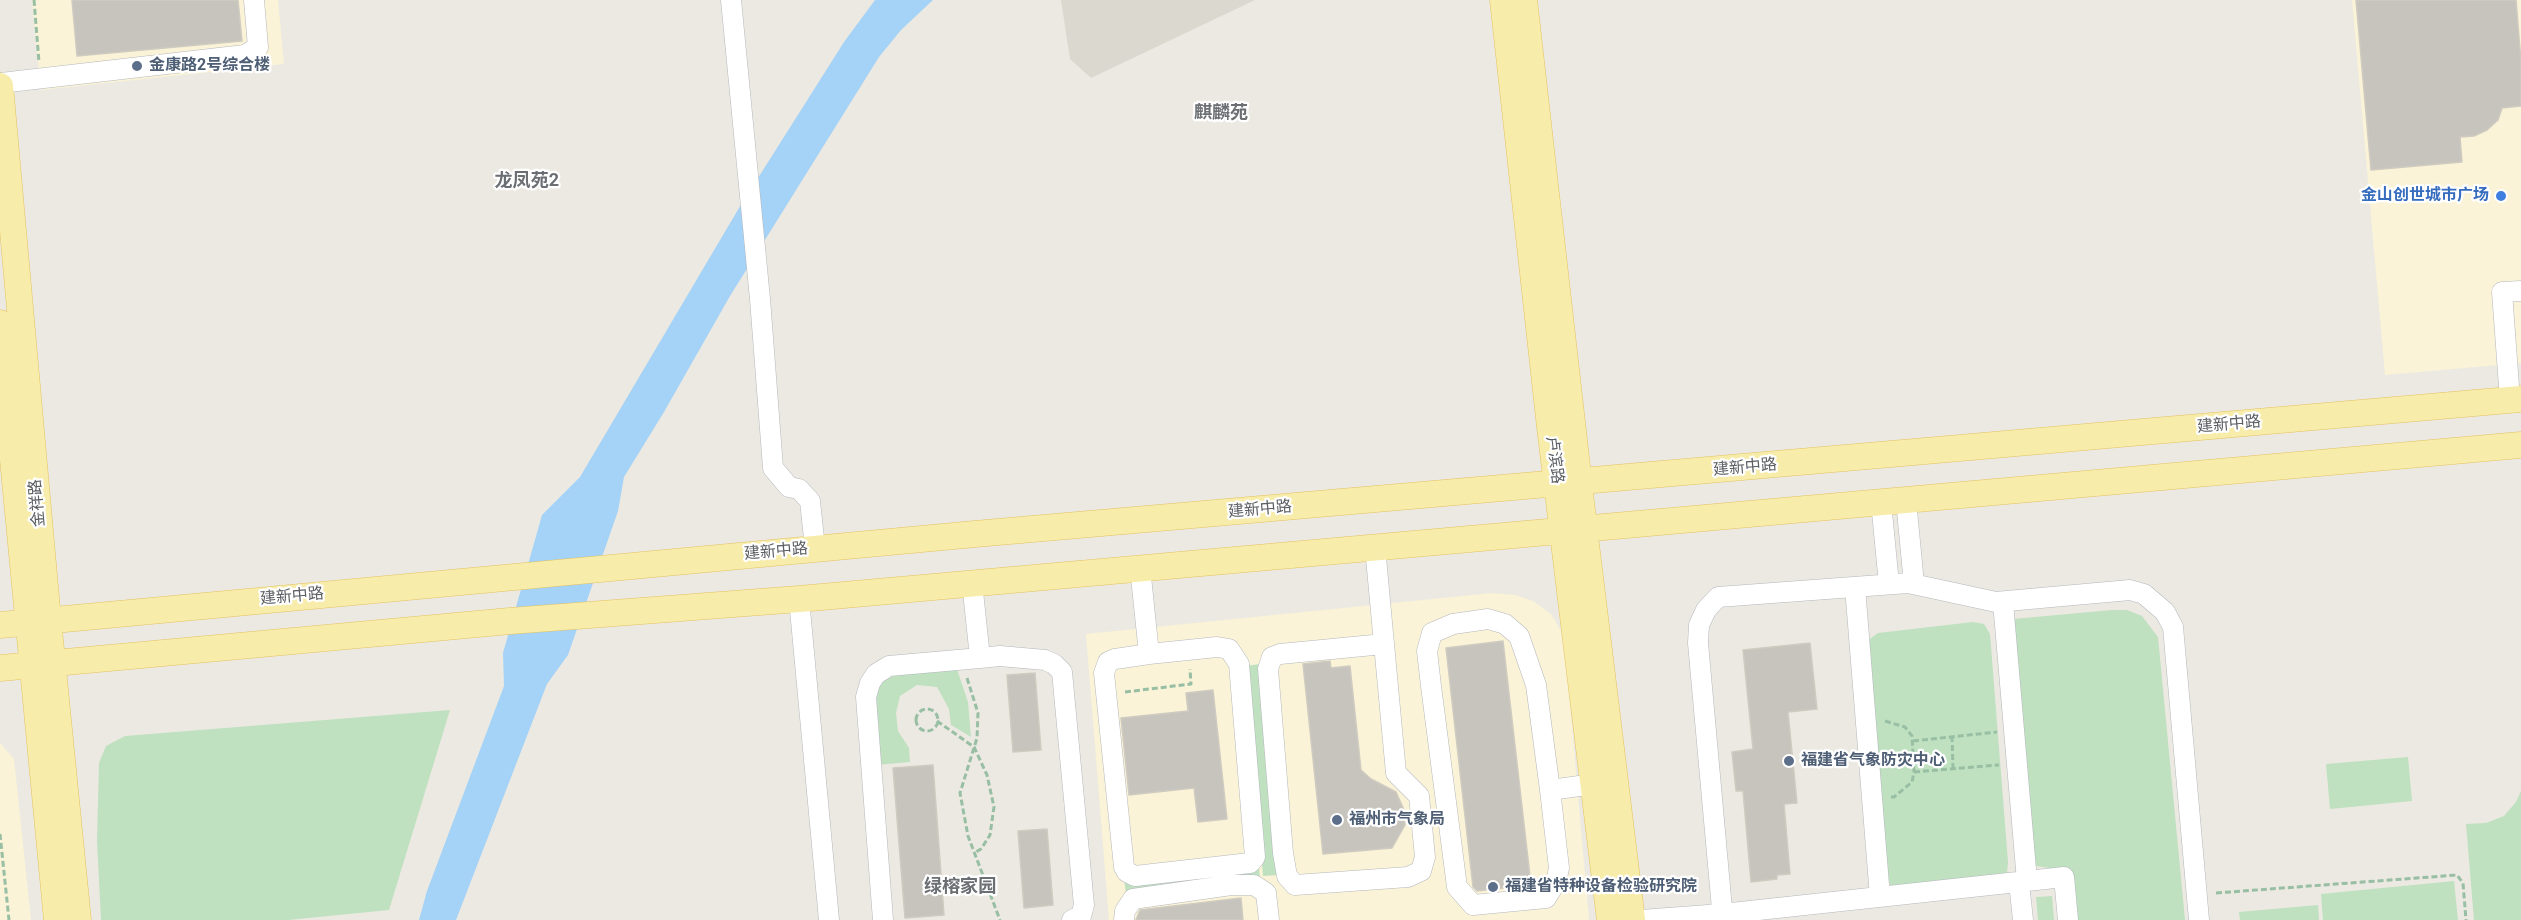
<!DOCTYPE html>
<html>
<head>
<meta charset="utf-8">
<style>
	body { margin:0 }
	canvas { display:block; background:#ebe9e1 }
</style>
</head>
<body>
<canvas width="2521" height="920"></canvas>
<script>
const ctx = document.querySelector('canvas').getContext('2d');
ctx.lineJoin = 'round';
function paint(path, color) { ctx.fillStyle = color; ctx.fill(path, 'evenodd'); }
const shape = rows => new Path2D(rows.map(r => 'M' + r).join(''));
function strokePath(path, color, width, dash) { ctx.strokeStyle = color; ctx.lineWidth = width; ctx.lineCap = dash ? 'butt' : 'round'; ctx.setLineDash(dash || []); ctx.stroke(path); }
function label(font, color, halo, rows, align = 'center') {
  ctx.font = font + ' Roboto,"Noto Sans SC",sans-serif'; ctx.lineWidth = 4.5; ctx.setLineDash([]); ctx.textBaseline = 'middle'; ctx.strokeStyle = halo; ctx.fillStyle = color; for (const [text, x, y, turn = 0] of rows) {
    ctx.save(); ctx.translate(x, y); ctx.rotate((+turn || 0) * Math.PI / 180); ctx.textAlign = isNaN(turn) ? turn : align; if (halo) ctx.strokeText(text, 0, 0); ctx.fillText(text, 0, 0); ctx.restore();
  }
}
const commercial = shape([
	[32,0,278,0,284,64,41,90],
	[2352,0,2521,0,2521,363,2385,375],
	[1492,593,1515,595,1533,601,1551,614,1564,636,1589,920,1109,920,1086,634],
	[0,743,14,759,31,920,0,920]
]);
const education = shape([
	[1061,0,1255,0,1091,78,1070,59]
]);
const green = shape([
	[2112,610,2127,610,2142,616,2158,637,2185,920,2072,920,2067,871,2037,866,2032,861,2013,619],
	[1973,622,1984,624,1990,634,2008,862,2007,874,1898,889,1890,885,1885,862,1867,648,1870,639,1878,633],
	[1261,664,1279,875,1263,876,1245,666],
	[956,666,968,702,971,737,951,725,949,709,937,687,917,685,900,696,896,713,898,731,909,748,910,762,876,765,871,693,891,672],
	[450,710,389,910,288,920,101,920,97,841,99,763,106,746,125,736],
	[2408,757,2412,801,2330,809,2326,764],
	[2521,791,2521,920,2474,920,2466,824,2486,823,2504,816,2516,802],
	[1259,867,1260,880,1126,893,1124,880],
	[2454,881,2458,920,2323,920,2321,894],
	[2052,896,2054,920,2038,920,2036,897],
	[2318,905,2319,920,2240,920,2239,912]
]);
const water = shape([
	[875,0,933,0,901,30,879,57,730,296,664,412,624,477,618,511,568,655,547,684,456,920,419,920,427,891,504,686,503,653,542,515,580,477,739,208,844,42]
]);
const building = shape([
	[72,0,238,0,242,41,77,56,72,0],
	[2356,0,2516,0,2521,62,2521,106,2502,108,2498,120,2487,130,2474,136,2460,137,2462,162,2371,170,2356,0],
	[1503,641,1531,885,1477,891,1473,887,1446,648,1503,641],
	[1810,643,1817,709,1788,712,1797,803,1784,804,1790,874,1777,875,1777,879,1751,882,1743,791,1736,791,1732,752,1753,749,1743,650,1810,643],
	[1330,661,1331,668,1350,666,1361,770,1371,779,1396,792,1404,810,1405,825,1392,848,1323,854,1303,664,1330,661],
	[1035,673,1041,750,1013,752,1007,675,1035,673],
	[1213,690,1227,819,1198,822,1194,788,1129,795,1121,718,1188,711,1186,693,1213,690],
	[933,765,944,915,905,918,893,768,933,765],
	[1047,829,1053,905,1024,908,1018,831,1047,829],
	[1241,898,1243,920,1136,920,1140,910,1241,898]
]);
const path = shape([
	[34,0,39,62],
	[967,678,978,713,977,738,960,793,968,836,1000,920],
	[1125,692,1191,684,1190,669],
	'916 720a11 11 0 1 1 22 0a11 11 0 1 1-22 0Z',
	[937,721,974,747,987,775,994,807,990,835,981,849,974,853],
	[1885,721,1905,727,1912,736,1914,772,1912,782,1894,797,1889,797],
	[1952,736,1953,769],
	[1913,741,1997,732],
	[1914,772,1999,765],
	[0,834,9,920],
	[2216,893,2457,875,2463,883,2466,920]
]);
const minor = shape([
	[731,0,760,299,773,468,789,487,799,489,810,501,815,548],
	[0,83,245,55,258,47,254,0],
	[2510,400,2502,292,2521,291],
	[1906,500,1914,584],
	[1881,502,1889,584],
	[1375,547,1396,773,1419,796,1425,857,1421,871,1408,877,1295,885,1287,876,1283,853,1268,669,1272,657,1280,654,1384,644],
	[1140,567,1149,654,1217,647,1229,649,1239,664,1255,857,1250,863,1135,876,1127,872,1124,867,1104,673,1108,662,1115,659,1149,654],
	[972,582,980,658,1000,656,1045,660,1054,664,1062,672,1084,905,1081,916,1072,920],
	[1855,587,1880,897],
	[799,599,829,920],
	[2003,602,2027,881],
	[1550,790,1559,868,1556,882,1546,898,1473,905,1457,887,1431,686,1427,651,1432,633,1453,624,1488,619,1505,624,1519,636,1536,685,1550,790,1594,784],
	[2019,882,2023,920],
	[883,920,866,697,870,683,876,674,889,666,980,658],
	[1124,920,1125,911,1133,899,1231,885,1254,885,1266,893,1269,920],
	[1641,920,1722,914,2064,877,2068,920],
	[1723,920,1698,643,1699,625,1706,610,1718,597,1908,583,1996,602,2130,590,2144,594,2165,612,2173,627,2199,920]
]);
const major = shape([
	[1503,0,1550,427,1610,920],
	[1524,0,1584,528,1632,920],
	[0,86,48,620,78,920],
	[0,323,57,920],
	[0,625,975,534,2521,399],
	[0,668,510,621,799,599,2521,445]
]);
const markers = [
	[137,66,6,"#5c6f8a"],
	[2501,196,6,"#3f7fe0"],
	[1789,761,6,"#5c6f8a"],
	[1337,820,6,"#5c6f8a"],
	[1493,887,6,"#5c6f8a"]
];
const serviceNames = [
	["金康路2号综合楼",149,66],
	["福建省气象防灾中心",1801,761],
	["福州市气象局",1349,820],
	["福建省特种设备检验研究院",1505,887]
];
const shopNames = [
	["金山创世城市广场",2489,196]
];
const streetNames = [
	["建新中路",2229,425,-5],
	["卢滨路",1554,460,83],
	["建新中路",1745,468,-5],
	["金祥路",38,503,-95],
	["建新中路",1260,510,-5],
	["建新中路",776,552,-5],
	["建新中路",292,597,-5]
];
const neighbourhoodNames = [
	["麒麟苑",1221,113],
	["龙凤苑2",527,181],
	["绿榕家园",960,887]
];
paint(commercial, '#faf3d7');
paint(education, '#dbd8cf');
paint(green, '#bfe1c0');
paint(water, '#a5d2f7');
paint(building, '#c7c4be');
strokePath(building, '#cfcbc0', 1.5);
strokePath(minor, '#b4b7bb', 21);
strokePath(major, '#e4c261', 27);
strokePath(path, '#98bfa4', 3, [6, 3]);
strokePath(minor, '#fff', 20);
strokePath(major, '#f7ecaa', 26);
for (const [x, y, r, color] of markers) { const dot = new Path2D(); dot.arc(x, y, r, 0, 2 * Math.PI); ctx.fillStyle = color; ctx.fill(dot); strokePath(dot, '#fff', 2); }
label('bold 16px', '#4e5e75', '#fff', serviceNames, 'left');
label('bold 16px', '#366cbe', '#fff', shopNames, 'right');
label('16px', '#5a5d61', '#fff', streetNames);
label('bold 18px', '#6b6f73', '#fff', neighbourhoodNames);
</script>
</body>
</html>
